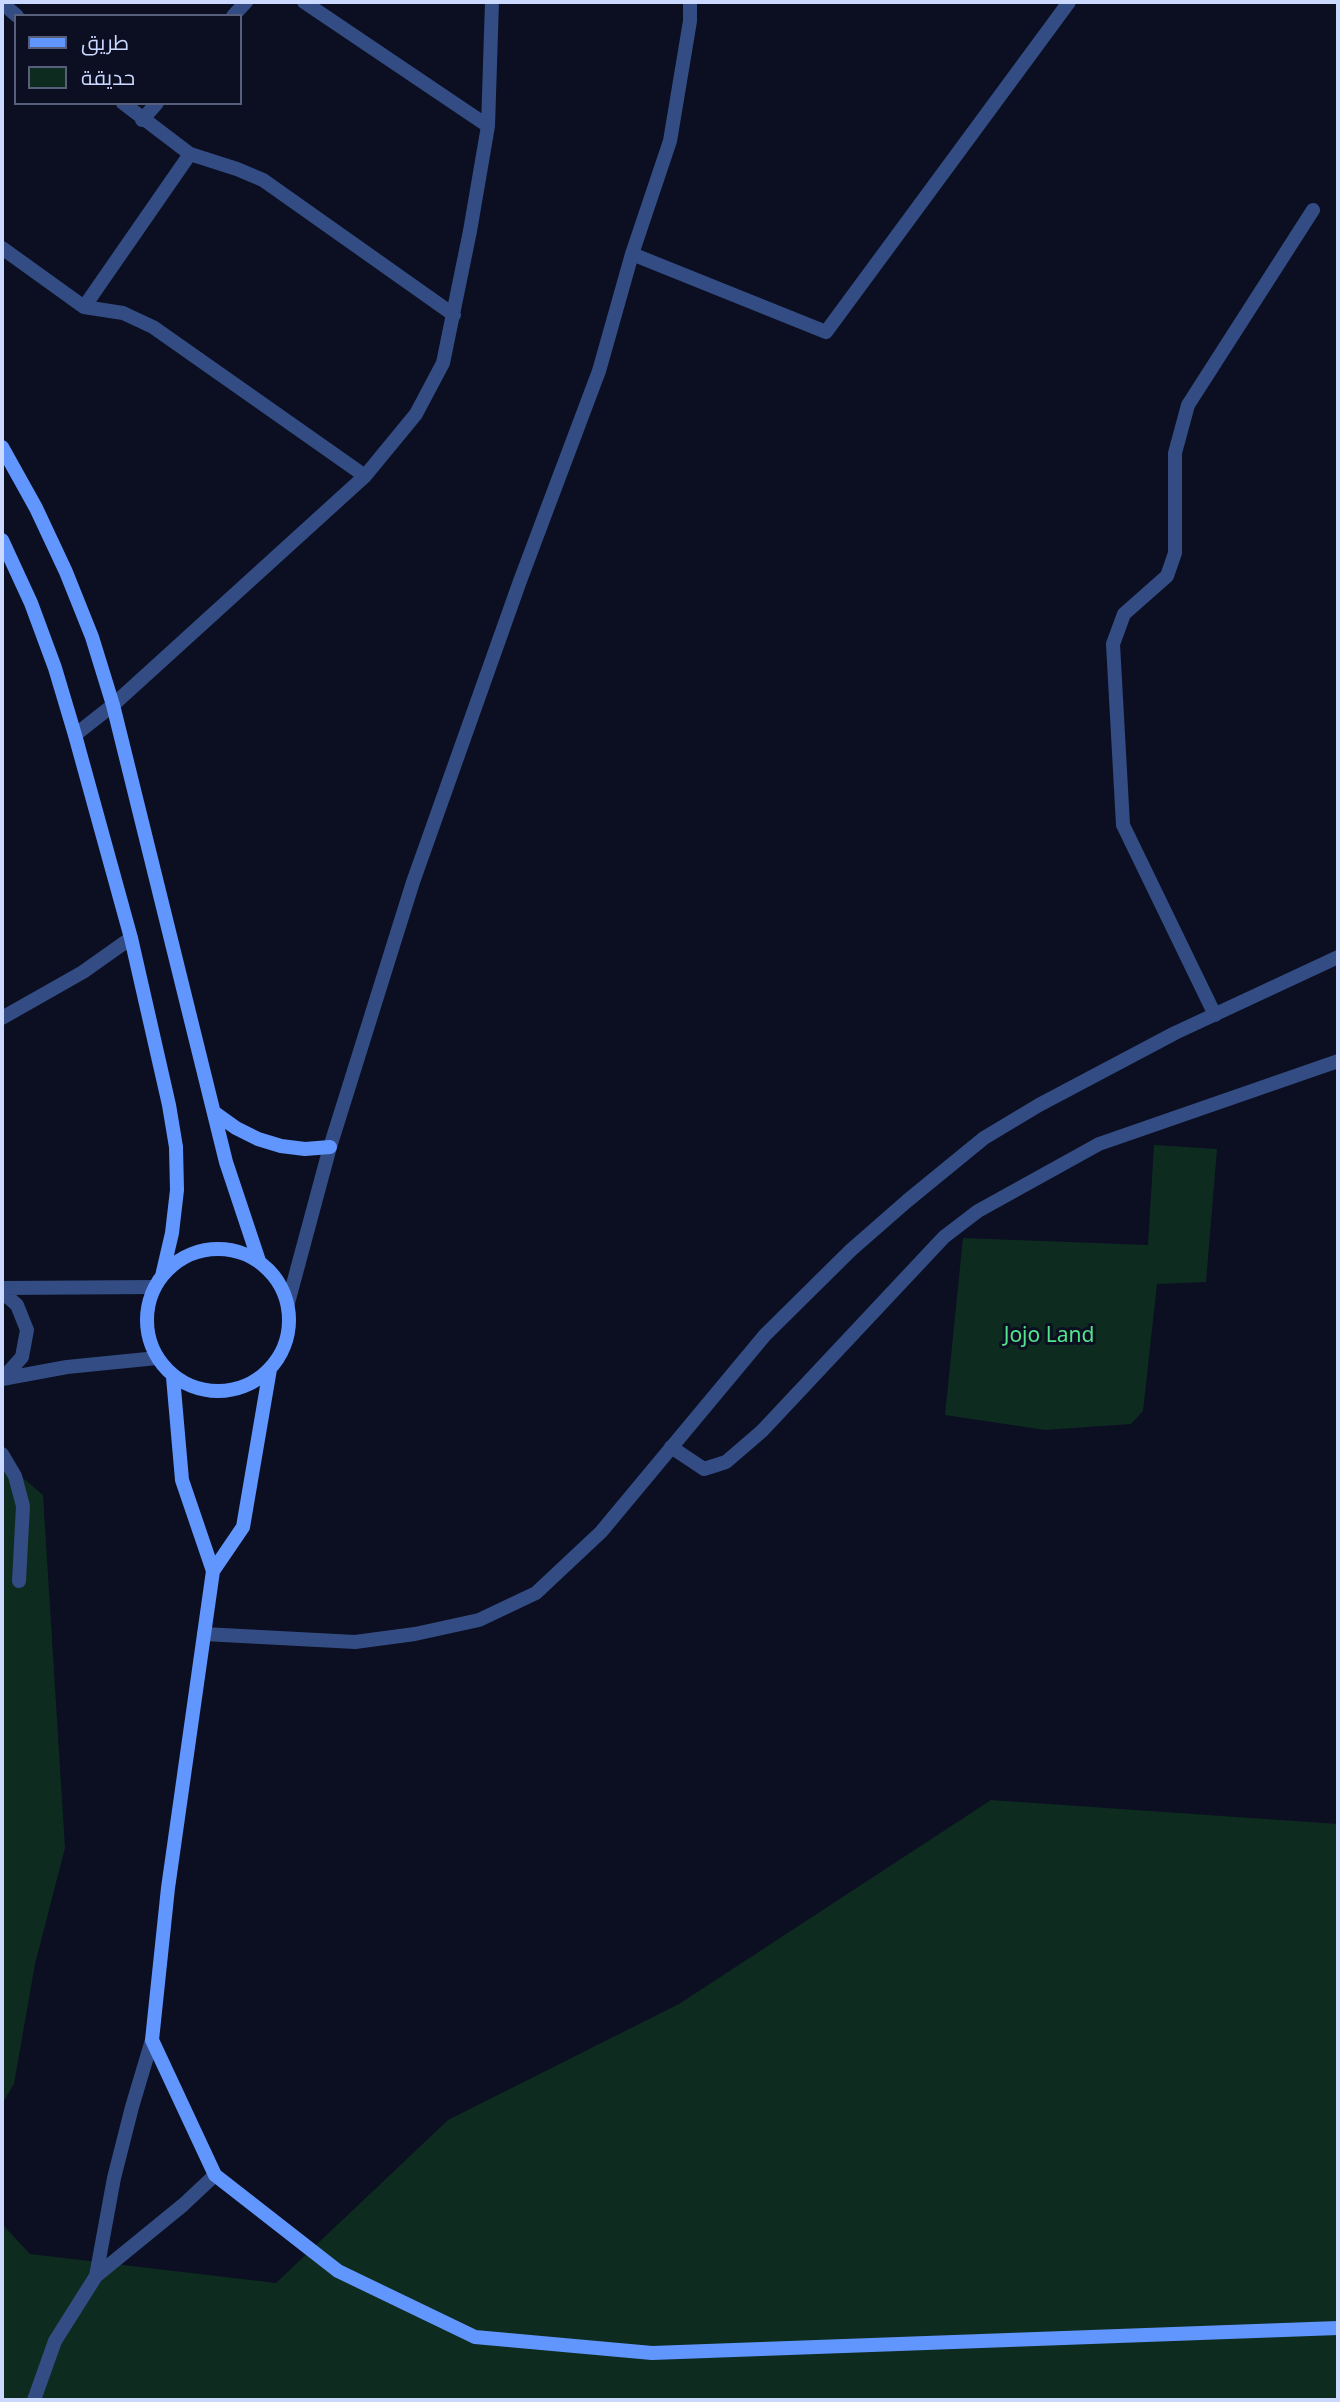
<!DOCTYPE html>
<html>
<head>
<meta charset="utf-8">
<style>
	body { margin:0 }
	#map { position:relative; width:1340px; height:2402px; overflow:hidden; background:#0b0f21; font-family:"Noto Sans",Cairo,sans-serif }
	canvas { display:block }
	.frame { position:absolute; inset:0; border:4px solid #cbd8ff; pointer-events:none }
	.legend { position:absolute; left:14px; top:14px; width:228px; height:91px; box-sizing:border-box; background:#0b0f21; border:2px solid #585f7a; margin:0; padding:9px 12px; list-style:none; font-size:21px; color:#cbd8ff }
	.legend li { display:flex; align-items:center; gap:14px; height:35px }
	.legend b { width:35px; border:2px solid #585f7a }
</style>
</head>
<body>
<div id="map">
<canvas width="1340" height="2402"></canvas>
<div class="frame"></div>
<ul class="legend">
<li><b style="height:9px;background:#6296ff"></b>طريق</li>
<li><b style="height:19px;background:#0e2b20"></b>حديقة</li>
</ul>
</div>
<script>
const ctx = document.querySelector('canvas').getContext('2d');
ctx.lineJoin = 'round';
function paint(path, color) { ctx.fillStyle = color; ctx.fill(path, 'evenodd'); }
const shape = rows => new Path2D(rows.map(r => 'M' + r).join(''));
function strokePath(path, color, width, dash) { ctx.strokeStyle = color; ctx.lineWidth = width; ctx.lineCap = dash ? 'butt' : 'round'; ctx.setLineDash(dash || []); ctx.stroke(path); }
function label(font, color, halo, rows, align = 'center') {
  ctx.font = font + ' "Noto Sans",sans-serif'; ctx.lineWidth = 6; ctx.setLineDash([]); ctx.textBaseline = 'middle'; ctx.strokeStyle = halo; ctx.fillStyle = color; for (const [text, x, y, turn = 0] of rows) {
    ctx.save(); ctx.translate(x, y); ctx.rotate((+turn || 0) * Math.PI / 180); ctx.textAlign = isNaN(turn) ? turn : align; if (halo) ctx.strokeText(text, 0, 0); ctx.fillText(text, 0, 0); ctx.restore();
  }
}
const green = shape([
	[1154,1145,1217,1149,1206,1282,1157,1284,1143,1411,1131,1424,1045,1430,945,1415,963,1238,1148,1245],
	[2,1460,43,1495,65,1848,35,1964,14,2084,2,2104],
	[991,1800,1338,1824,1338,2400,2,2400,2,2224,30,2254,276,2283,448,2120,679,2004]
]);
const service = shape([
	[671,1447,704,1469,726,1462,762,1431,944,1237,978,1211,1099,1144,1338,1061],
	[2,1454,15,1476,23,1506,19,1581]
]);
const minor = shape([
	[304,2,488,126],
	[2,3,17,16],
	[233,16,246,2],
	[123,103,190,154,237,169,263,180,454,315],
	[142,120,157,103],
	[2,248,84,307,123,313,153,327,365,476],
	[632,254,826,332,1069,2],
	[84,307,190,154],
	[75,735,113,705,365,476,416,414,443,363,470,231,488,126,492,2],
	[1215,1015,1123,825,1113,644,1124,614,1167,576,1175,553,1175,453,1188,405,1313,210],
	[2,1018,83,972,131,938],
	[2,1288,155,1287],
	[2,1292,17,1305,27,1330,22,1357,3,1378],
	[288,1303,330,1147,413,882,520,581,599,371,632,254,670,141,690,21,690,2],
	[2,1379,67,1367,157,1358],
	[204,1634,355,1642,415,1634,479,1620,536,1593,601,1532,765,1335,851,1250,907,1201,984,1138,1039,1105,1175,1033,1338,957],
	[96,2276,114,2178,132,2107,152,2040],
	[34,2400,55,2341,96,2276,183,2205,215,2175]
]);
const secondary = shape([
	[2,447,36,508,66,572,92,637,113,705,226,1162,259,1261],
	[2,540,31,603,55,668,75,735,131,938,169,1105,176,1147,177,1190,172,1233,162,1276],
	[215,1113,236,1128,258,1139,281,1146,305,1149,330,1147],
	'147 1320a71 71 0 1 1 142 0a71 71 0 1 1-142 0Z',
	[270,1369,243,1527,213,1571,168,1888,152,2040,215,2175,338,2271,475,2337,652,2353,1338,2328],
	[173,1377,182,1480,213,1571]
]);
const parkNames = [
	["Jojo Land",1049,1336]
];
paint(green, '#0e2b20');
strokePath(service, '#334c83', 14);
strokePath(minor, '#334c83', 14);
strokePath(secondary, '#6296ff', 14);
label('21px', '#50e68b', '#0b0f21', parkNames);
</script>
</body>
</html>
